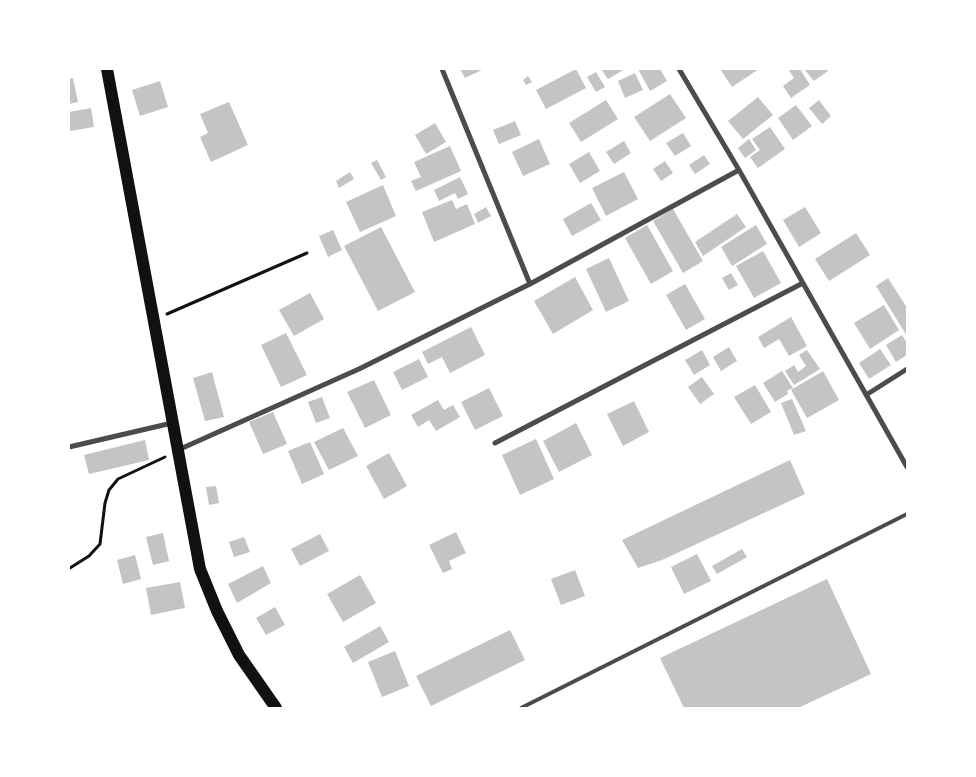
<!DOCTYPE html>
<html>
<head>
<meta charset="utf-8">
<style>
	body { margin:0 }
	#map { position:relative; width:976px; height:777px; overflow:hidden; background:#fff; font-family:"Noto Serif",serif }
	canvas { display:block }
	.frame { position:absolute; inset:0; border:70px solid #fff; pointer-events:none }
</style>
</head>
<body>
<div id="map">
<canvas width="976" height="777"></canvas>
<div class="frame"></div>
</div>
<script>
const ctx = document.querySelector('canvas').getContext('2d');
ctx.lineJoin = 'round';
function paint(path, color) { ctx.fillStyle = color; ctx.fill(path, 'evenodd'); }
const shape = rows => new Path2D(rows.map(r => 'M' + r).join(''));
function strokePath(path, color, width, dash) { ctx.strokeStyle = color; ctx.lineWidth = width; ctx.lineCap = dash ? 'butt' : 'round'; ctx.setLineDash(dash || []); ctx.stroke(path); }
const building = shape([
	[460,69,484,69,465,78],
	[576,69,586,88,546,109,536,90],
	[601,69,625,69,608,79],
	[638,69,660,69,667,81,650,91],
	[720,69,759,69,732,87],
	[788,69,800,69,810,85,791,98,783,86,794,78],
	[804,69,827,69,828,71,814,81],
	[596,72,605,87,596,92,587,77],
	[635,73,643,90,625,98,618,81],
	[528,76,532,82,526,85,523,80],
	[73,78,78,102,69,104,69,79],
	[160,81,168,107,140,116,132,90],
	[670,94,686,118,650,141,634,117],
	[758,97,773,115,743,139,728,121],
	[606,100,618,119,581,142,569,123],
	[819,100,831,116,822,124,809,108],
	[229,102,248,145,211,162,200,137,208,133,200,114],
	[796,105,812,126,793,140,778,118],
	[91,108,94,127,70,131,69,112],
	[515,121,521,135,499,144,493,130],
	[435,123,446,142,426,154,415,135],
	[770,127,785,149,758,168,750,157,760,150,752,139],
	[683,133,691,146,675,156,666,143],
	[539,139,550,164,523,176,512,152],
	[749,139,756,150,745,158,738,148],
	[624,141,631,153,614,164,606,152],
	[450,146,461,171,416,191,411,181,421,177,414,162],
	[589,152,600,171,580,183,569,164],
	[704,155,710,164,695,174,689,165],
	[377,160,386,177,381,180,371,163],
	[665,161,673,173,661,181,653,169],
	[350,172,354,179,339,188,336,181],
	[624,172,638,199,606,216,592,188],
	[460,177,468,194,458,199,455,193,439,201,434,190],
	[383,185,396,216,360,232,346,202],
	[452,200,456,209,467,204,475,224,434,242,422,212],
	[591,203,601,220,572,236,563,219],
	[486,207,491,216,478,223,474,214],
	[805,207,821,233,799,247,783,220],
	[673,209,703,261,683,273,653,221],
	[737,214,746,227,703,256,695,242],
	[647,225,673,271,651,284,625,238],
	[756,225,767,244,732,266,721,247],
	[381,227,415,292,378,311,344,246],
	[333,230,342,250,328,257,319,236],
	[856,233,870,255,829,281,815,259],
	[763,251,781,283,754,298,736,266],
	[609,258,629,301,606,312,586,269],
	[731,273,738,285,729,290,722,278],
	[575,277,593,310,553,334,534,301],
	[888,278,907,308,907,336,876,286],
	[685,284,705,319,686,330,666,295],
	[310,293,324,319,294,336,279,310],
	[884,305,899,330,870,349,854,323],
	[791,317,807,346,789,356,779,339,764,348,758,337],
	[471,327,485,355,450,373,442,357,428,364,422,352],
	[286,333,307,375,281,387,261,345],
	[902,335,907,343,907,355,896,362,886,345],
	[729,347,737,361,721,371,713,357],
	[880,349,891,365,869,379,859,363],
	[702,350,710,365,694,375,685,360],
	[807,350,820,369,794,385,785,371,794,365,798,372,806,366,799,355],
	[419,359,428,377,402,390,393,372],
	[782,371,793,388,787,391,788,394,775,402,763,383],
	[823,371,839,400,807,418,791,390],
	[212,372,224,417,205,421,193,378],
	[702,377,714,394,700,404,688,387],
	[374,380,391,415,365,428,347,392],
	[755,385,771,412,751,424,734,397],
	[489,388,503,416,475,430,461,402],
	[322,397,330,418,316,423,308,402],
	[792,399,806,431,794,435,781,403],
	[438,400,444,410,453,405,460,417,436,431,429,420,418,427,411,415],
	[634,401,649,432,623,446,607,414],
	[273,412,287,444,263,454,249,422],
	[576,423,592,455,559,472,543,441],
	[343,428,358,456,329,470,314,442],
	[536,439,554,479,520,495,502,455],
	[145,440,149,460,89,474,84,455],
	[310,442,324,474,302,484,288,451],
	[389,453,407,486,384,499,366,466],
	[790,460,805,494,662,560,638,568,622,540],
	[216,486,219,503,209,505,206,487],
	[456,532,466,553,449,561,452,569,443,573,429,545],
	[163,533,169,561,153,565,146,537],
	[320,534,329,551,300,566,291,549],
	[244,537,250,552,234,557,229,542],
	[742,549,747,557,717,574,712,566],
	[697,554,711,581,684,594,671,567],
	[135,555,141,579,123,584,117,560],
	[263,566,271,583,237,603,228,584],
	[575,570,585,596,561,605,551,579],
	[360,575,376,603,343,622,327,594],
	[827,579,871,674,798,708,684,708,660,658],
	[180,582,185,608,151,615,146,588],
	[275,607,285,625,266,635,256,618],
	[380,626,389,642,353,663,344,647],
	[510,630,525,660,431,706,416,676],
	[395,651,409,686,382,697,368,662]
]);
const path = shape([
	[167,314,307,253],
	[70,568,89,556,100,544,105,503,109,490,118,479,165,457]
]);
const service = shape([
	[521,708,907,514]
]);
const minor = shape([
	[442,69,530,284],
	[679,69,739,170,907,467],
	[866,395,907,369],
	[495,443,803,283],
	[69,447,172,423],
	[178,450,359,369,530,284,739,170]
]);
const primary = shape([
	[107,69,200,569,217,611,239,655,276,708]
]);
paint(building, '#c4c4c4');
strokePath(path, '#111', 3);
strokePath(service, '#4c4c4c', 4);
strokePath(minor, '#4c4c4c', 5);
strokePath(primary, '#111', 12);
</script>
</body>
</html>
